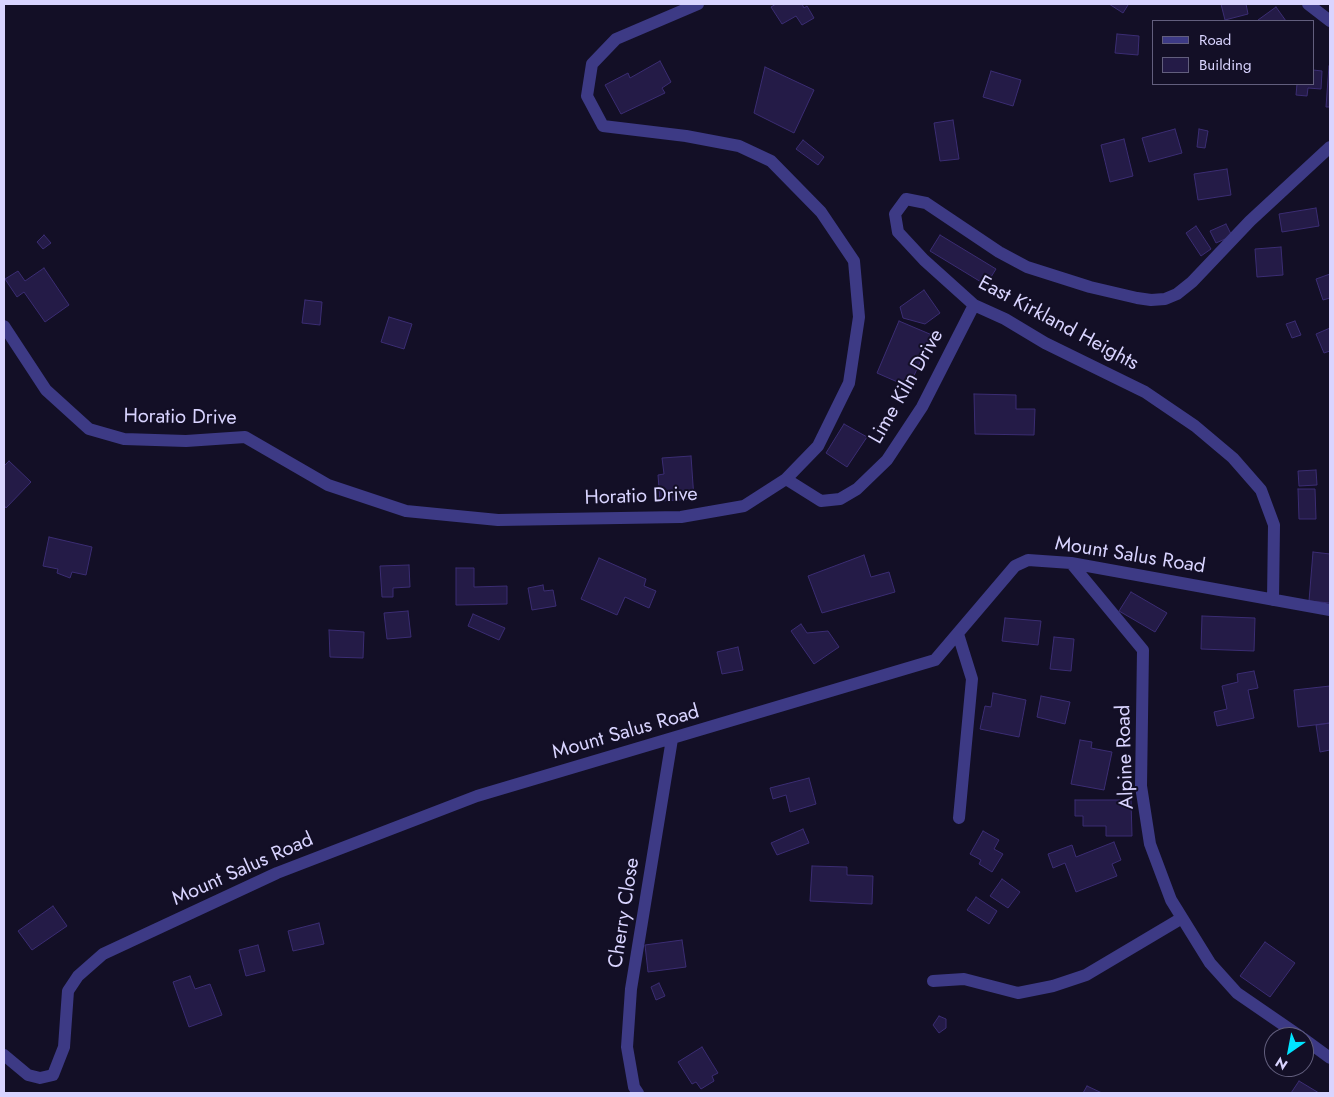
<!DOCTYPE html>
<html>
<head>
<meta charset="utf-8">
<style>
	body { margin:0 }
	#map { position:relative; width:1334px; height:1097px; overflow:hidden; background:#130f26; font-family:Jost,sans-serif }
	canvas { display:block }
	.frame { position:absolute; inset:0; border:5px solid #d9d4ff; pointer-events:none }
	.legend { position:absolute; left:1152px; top:20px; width:162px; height:65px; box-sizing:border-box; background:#130f26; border:1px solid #625e7d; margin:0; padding:6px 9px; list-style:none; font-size:15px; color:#d9d4ff }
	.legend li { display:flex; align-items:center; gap:10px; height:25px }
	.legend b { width:25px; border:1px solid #625e7d }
	.north { position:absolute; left:1264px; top:1027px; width:50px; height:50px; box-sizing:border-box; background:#130f26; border:1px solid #625e7d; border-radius:50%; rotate:213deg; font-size:14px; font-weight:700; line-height:20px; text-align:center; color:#d9d4ff }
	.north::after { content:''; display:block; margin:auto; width:18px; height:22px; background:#00e5ff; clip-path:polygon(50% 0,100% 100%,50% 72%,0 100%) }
</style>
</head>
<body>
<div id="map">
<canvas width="1334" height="1097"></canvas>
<div class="frame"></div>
<ul class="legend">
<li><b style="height:6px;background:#3d3a85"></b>Road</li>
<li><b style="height:14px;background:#241b47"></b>Building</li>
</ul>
<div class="north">N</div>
</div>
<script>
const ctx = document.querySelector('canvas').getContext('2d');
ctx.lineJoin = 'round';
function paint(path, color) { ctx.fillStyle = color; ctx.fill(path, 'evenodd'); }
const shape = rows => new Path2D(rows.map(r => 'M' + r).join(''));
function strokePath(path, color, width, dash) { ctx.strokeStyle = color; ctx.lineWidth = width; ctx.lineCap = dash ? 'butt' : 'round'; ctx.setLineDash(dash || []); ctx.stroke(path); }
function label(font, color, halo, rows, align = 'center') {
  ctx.font = font + ' Jost,sans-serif'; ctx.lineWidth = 4; ctx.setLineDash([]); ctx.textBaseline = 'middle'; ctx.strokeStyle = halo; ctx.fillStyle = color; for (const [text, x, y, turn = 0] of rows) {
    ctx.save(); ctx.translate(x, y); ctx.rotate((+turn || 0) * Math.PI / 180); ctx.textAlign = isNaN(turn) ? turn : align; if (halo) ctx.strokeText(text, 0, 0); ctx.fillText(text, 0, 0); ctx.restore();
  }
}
const building = shape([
	[776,4,802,4,804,8,807,6,814,18,802,25,796,16,782,24,771,7,776,4],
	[1109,4,1126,4,1128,5,1123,13,1109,4],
	[1221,4,1246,4,1248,14,1225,20,1221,4],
	[1276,7,1286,21,1259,21,1258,20,1276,7],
	[1117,34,1139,36,1138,55,1115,53,1117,34],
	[660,61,671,82,662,88,665,93,621,114,605,85,628,73,630,78,660,61],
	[1329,66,1330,66,1330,107,1326,107,1329,66],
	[765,67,814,90,794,133,754,113,765,67],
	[1313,70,1322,71,1321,89,1308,88,1307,96,1296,95,1297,84,1313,84,1313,70],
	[991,71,1021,80,1013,106,983,97,991,71],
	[953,120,959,159,940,161,934,123,953,120],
	[1175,129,1182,153,1149,162,1142,138,1175,129],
	[1199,129,1208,131,1205,148,1197,147,1199,129],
	[1124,139,1133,176,1110,182,1101,145,1124,139],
	[803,140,824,157,818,165,796,149,803,140],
	[1227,169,1231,195,1198,200,1194,174,1227,169],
	[1316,208,1319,226,1282,232,1279,214,1316,208],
	[1226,224,1232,236,1216,243,1210,231,1226,224],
	[1196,226,1211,249,1201,256,1186,233,1196,226],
	[44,235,51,243,43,249,37,242,44,235],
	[940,235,996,269,986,285,930,251,940,235],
	[1281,247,1283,275,1257,277,1255,249,1281,247],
	[44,268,69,305,45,322,24,292,17,297,5,279,18,271,25,281,44,268],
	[1330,274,1330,298,1323,300,1316,279,1330,274],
	[924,290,940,313,925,324,903,318,900,307,924,290],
	[305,300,322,302,320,325,302,323,305,300],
	[389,317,412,324,404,349,381,342,389,317],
	[899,321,932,335,909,387,877,373,899,321],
	[1295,321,1301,335,1292,338,1286,324,1295,321],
	[1330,328,1330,351,1324,353,1316,334,1330,328],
	[974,394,1016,395,1016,409,1035,409,1034,435,975,434,974,394],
	[844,424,867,437,847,467,826,453,844,424],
	[691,456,694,499,660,501,658,475,664,474,662,458,691,456],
	[9,461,31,482,6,508,4,505,4,466,9,461],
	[1316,470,1317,485,1299,486,1298,471,1316,470],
	[1298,489,1315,489,1316,519,1299,519,1298,489],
	[49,537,92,547,86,575,72,572,70,578,57,573,58,569,43,566,49,537],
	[1313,552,1330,554,1330,603,1309,601,1313,552],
	[864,555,871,577,889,572,895,592,822,613,808,576,864,555],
	[599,558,646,579,644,586,656,591,649,608,625,597,617,615,581,599,599,558],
	[409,565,410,587,393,588,393,597,382,597,380,566,409,565],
	[456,568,474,568,474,587,507,586,507,604,456,605,456,568],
	[543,585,544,591,553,590,556,606,532,610,528,588,543,585],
	[1131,592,1167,613,1155,632,1119,611,1131,592],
	[408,611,411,637,387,639,384,613,408,611],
	[473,614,505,628,499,640,468,626,473,614],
	[1202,616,1255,618,1254,651,1201,649,1202,616],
	[1005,618,1041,621,1038,645,1002,641,1005,618],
	[801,624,807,633,828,631,839,647,814,664,791,631,801,624],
	[329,630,364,632,363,658,330,657,329,630],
	[1054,637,1074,639,1071,671,1050,669,1054,637],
	[738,647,743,670,722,674,717,652,738,647],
	[1254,671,1258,688,1248,690,1254,718,1217,726,1214,712,1227,709,1222,686,1238,682,1237,674,1254,671],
	[1330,686,1330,723,1298,727,1294,690,1330,686],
	[993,693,1026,700,1019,737,980,729,985,706,991,707,993,693],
	[1041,696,1070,702,1065,724,1037,717,1041,696],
	[1330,723,1330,750,1320,752,1316,725,1330,723],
	[1080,740,1092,742,1091,748,1112,752,1104,790,1071,784,1080,740],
	[809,778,816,804,790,812,786,795,773,799,770,788,809,778],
	[1075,800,1131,800,1132,836,1106,836,1106,826,1083,826,1083,816,1075,816,1075,800],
	[803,829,809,843,777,855,771,843,803,829],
	[983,831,999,840,994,849,1003,854,992,872,979,864,981,860,970,854,983,831],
	[1114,842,1121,860,1112,864,1117,876,1076,892,1065,863,1053,868,1048,854,1072,845,1076,857,1114,842],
	[812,866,847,867,847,875,873,876,872,904,810,901,812,866],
	[1002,879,1020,892,1008,908,990,896,1002,879],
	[976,897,997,911,989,924,967,910,976,897],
	[53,906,67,926,32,950,18,931,53,906],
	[319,923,324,944,293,951,288,931,319,923],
	[682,940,686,967,648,972,645,945,682,940],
	[1265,942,1295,963,1270,997,1240,976,1265,942],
	[258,945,265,971,246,976,239,950,258,945],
	[190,976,195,989,210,984,222,1015,189,1027,173,982,190,976],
	[659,983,665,996,656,1000,651,987,659,983],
	[939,1016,946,1019,946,1028,939,1033,933,1025,939,1016],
	[702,1047,718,1073,712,1076,714,1081,701,1089,696,1082,692,1084,678,1062,702,1047],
	[1299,1081,1319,1093,1291,1093,1299,1081],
	[1087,1086,1102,1093,1083,1093,1087,1086]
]);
const minor = shape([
	[1308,4,1330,21],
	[4,326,46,390,89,429,124,439,186,441,245,437,328,485,406,511,498,520,681,517,744,506,786,479,818,446,849,383,859,317,854,261,821,212,771,161,739,146,686,136,603,126,587,96,592,64,616,39,698,4],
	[786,479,821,501,840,499,857,489,887,460,922,407,974,305],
	[1071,563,1143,650,1141,786,1150,844,1171,900,1210,963,1237,993,1301,1037],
	[1273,600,1274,525,1261,490,1233,458,1195,426,1145,392,1045,343,1005,319,974,305,924,260,898,232,895,214,906,199,926,203,999,252,1027,267,1090,287,1137,298,1151,300,1165,299,1177,294,1192,282,1250,221,1330,147],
	[958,634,972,679,959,818],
	[933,981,964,979,1018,993,1053,986,1086,975,1182,918],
	[1304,1039,1330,1058],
	[4,1055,28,1075,40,1078,53,1075,64,1047,68,991,78,976,103,954,277,873,477,796,935,660,1015,566,1028,560,1071,563,1330,610],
	[638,1093,634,1087,627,1047,631,989,672,739]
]);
const streetNames = [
	["East Kirkland Heights",1058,324,28],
	["Lime Kiln Drive",907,387,-60],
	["Horatio Drive",180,418,1],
	["Horatio Drive",641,497,-2],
	["Mount Salus Road",1130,556,9],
	["Mount Salus Road",626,733,-16],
	["Alpine Road",1126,757,-92],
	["Mount Salus Road",243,870,-24],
	["Cherry Close",625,913,-81]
];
paint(building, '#241b47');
strokePath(building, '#3b2d73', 1);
strokePath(minor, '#3d3a85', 12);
label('20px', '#d9d4ff', '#130f26', streetNames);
</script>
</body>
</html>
